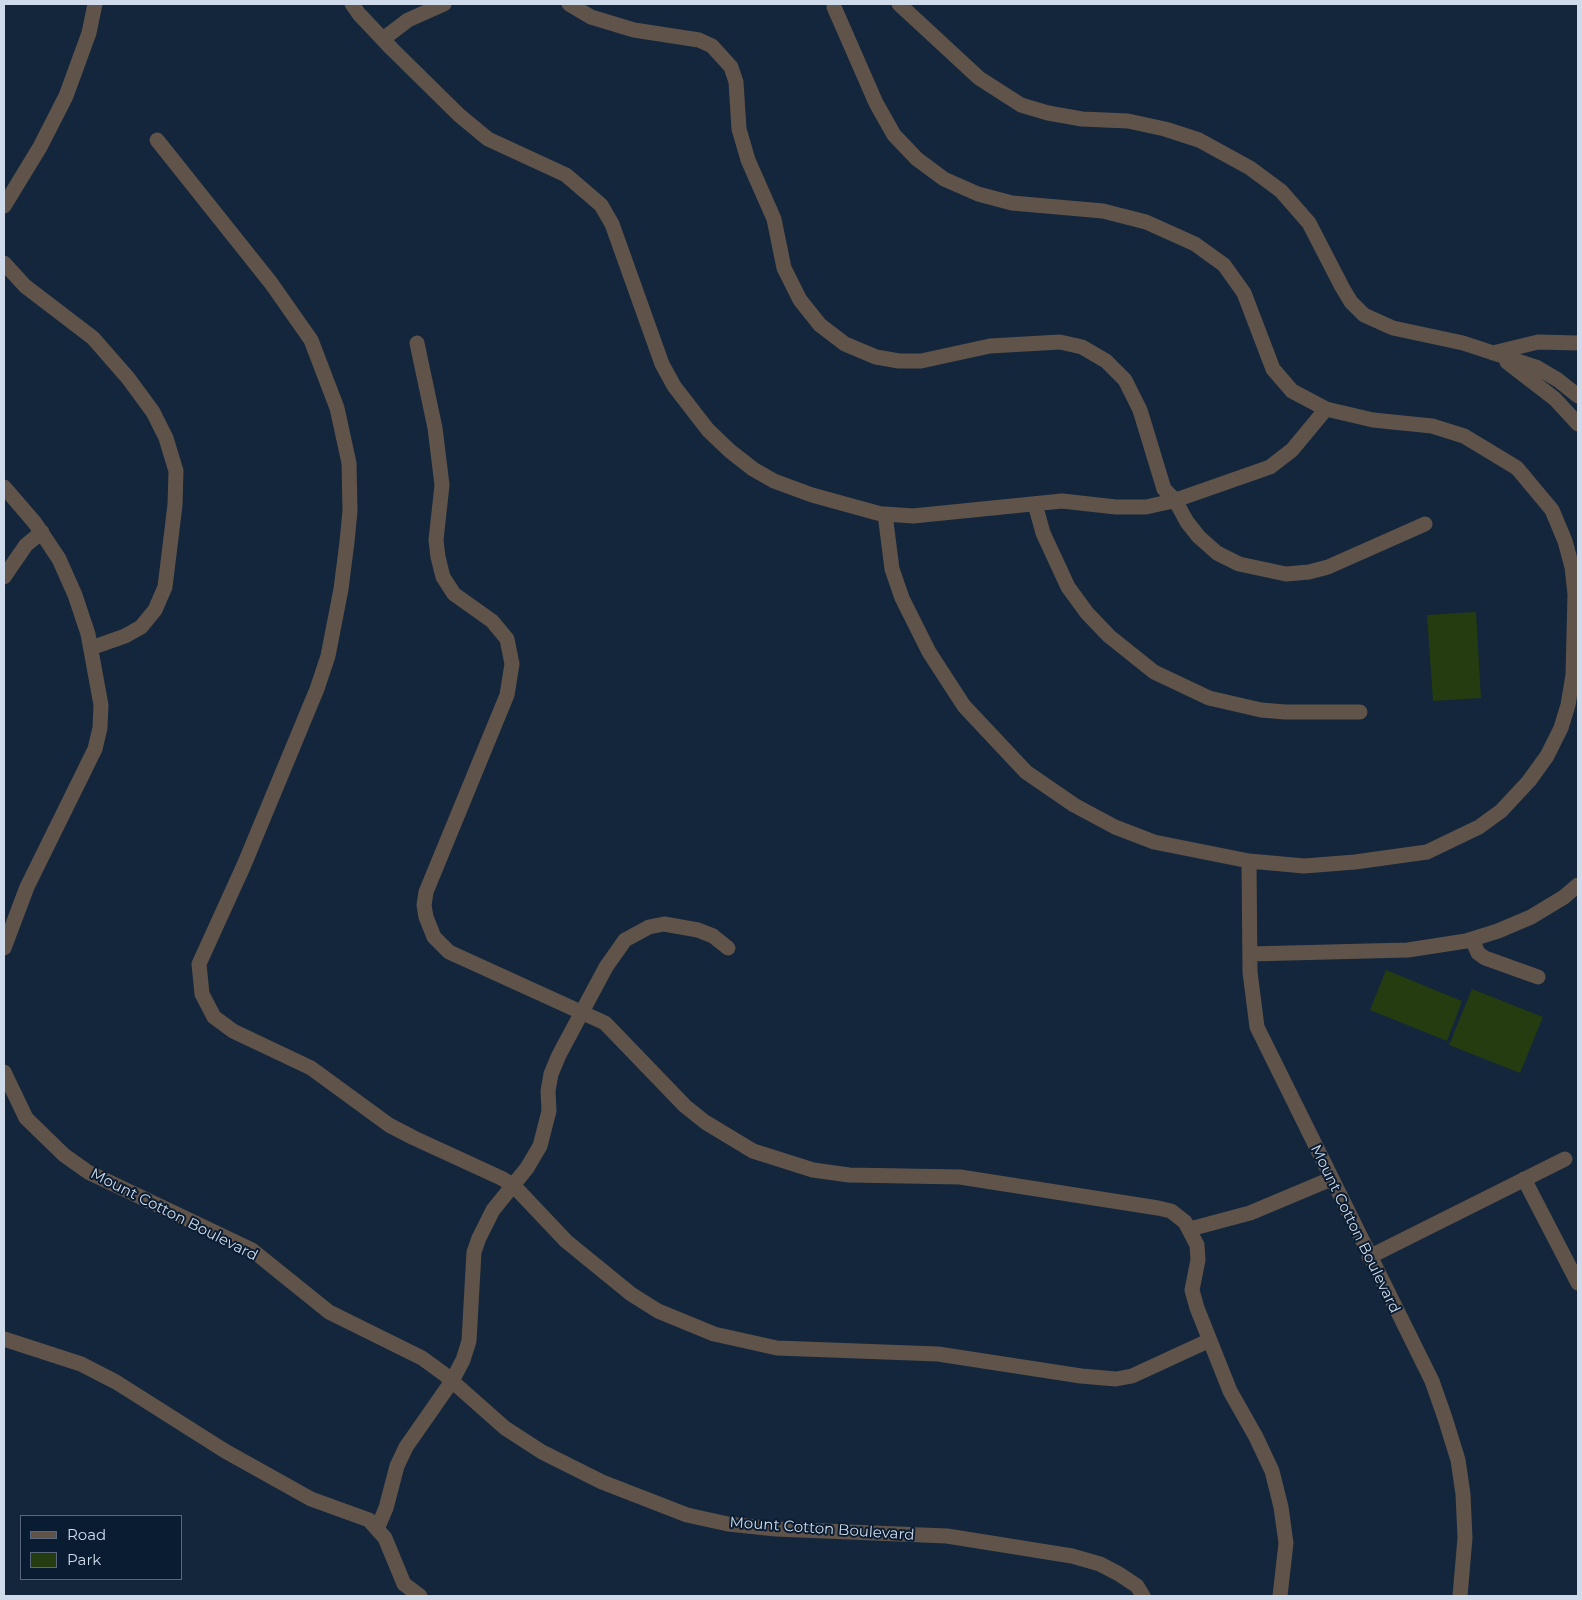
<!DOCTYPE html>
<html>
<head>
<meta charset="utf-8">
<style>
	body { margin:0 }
	#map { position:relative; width:1582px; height:1600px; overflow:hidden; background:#13263c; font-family:Montserrat,sans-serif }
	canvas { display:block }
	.frame { position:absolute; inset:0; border:5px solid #cfdbea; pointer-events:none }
	.legend { position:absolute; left:20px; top:1515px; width:162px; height:65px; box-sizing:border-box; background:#0a1c32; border:1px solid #59687c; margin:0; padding:6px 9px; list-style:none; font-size:15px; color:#cfdbea }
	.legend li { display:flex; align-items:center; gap:10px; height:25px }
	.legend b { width:25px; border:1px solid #59687c }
</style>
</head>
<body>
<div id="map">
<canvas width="1582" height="1600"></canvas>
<div class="frame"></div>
<ul class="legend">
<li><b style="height:6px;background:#60534a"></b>Road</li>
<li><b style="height:14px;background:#253c11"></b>Park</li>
</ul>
</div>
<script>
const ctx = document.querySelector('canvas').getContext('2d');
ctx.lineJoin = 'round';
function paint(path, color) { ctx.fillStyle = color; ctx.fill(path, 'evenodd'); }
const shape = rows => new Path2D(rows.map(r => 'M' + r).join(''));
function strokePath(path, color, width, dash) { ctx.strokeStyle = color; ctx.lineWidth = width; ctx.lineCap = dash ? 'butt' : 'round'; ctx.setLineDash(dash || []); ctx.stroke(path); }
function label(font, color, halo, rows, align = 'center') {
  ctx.font = font + ' Montserrat,sans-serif'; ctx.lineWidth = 4; ctx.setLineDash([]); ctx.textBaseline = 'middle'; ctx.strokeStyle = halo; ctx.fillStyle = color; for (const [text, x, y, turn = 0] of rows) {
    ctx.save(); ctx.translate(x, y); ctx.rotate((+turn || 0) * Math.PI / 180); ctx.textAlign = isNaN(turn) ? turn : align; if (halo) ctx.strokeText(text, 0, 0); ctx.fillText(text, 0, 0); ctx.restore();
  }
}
const green = shape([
	[1476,612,1481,698,1433,701,1427,615],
	[1386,970,1462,1001,1447,1041,1370,1010],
	[1472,989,1543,1017,1520,1073,1449,1045]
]);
const minor = shape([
	[352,4,359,14,392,49,459,115,488,139,566,175,601,205,612,224,662,364,674,386,708,430,730,451,753,469,774,481,812,495,881,514,885,514,913,516,1062,501,1116,507,1146,507,1173,501,1270,467,1292,450,1326,409,1373,420,1432,426,1464,436,1517,468,1552,510,1565,541,1572,567,1575,594,1573,675,1568,705,1561,728,1547,756,1529,781,1501,811,1479,827,1427,852,1355,862,1304,866,1249,861,1154,842,1115,827,1074,805,1026,772,964,706,929,652,902,598,892,569,885,514],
	[569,4,591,17,634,30,699,40,712,46,731,67,736,82,739,129,748,160,774,219,784,268,800,300,820,325,845,344,876,357,899,361,921,361,990,346,1060,342,1082,347,1106,361,1125,380,1140,410,1164,489,1175,500,1187,522,1199,537,1217,553,1239,564,1286,574,1309,572,1328,567,1425,524],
	[899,4,979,78,1021,105,1048,113,1082,119,1128,121,1165,129,1199,140,1250,168,1281,191,1309,223,1342,287,1351,302,1364,315,1393,328,1463,343,1536,367,1558,380,1578,396],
	[834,7,876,103,894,135,917,159,944,179,978,194,1012,203,1103,211,1146,222,1195,244,1224,265,1244,293,1273,369,1292,391,1326,409],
	[383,39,408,20,444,4],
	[157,140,271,283,311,340,337,408,349,463,350,511,347,542,341,589,328,656,317,689,244,865,199,964,202,994,214,1017,233,1031,311,1068,389,1125,414,1138,501,1178,513,1185,566,1241,631,1294,658,1311,714,1334,777,1348,938,1354,1081,1376,1116,1379,1132,1376,1208,1341],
	[4,206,40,147,66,96,89,33,95,4],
	[4,263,25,286,93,338,128,378,153,412,166,438,176,471,175,505,165,587,155,610,141,627,125,636,91,648],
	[417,343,435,428,442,485,436,540,438,557,443,577,454,594,492,621,507,639,512,664,507,695,426,892,424,905,426,917,434,937,449,952,605,1023,685,1106,705,1122,753,1151,813,1170,849,1175,960,1177,1158,1208,1171,1211,1185,1222,1197,1245,1198,1260,1192,1290,1197,1308,1230,1391,1256,1437,1272,1471,1281,1507,1286,1543,1280,1596],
	[1493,353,1538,342,1578,343],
	[1507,362,1555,399,1578,424],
	[4,487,35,523,59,559,75,595,88,634,101,705,100,728,95,749,27,887,4,948],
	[1035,504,1043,533,1068,587,1087,613,1109,636,1154,672,1209,698,1261,710,1285,712,1360,712],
	[4,577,26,545,42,532],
	[1249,861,1250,972,1257,1027,1432,1381,1445,1418,1458,1460,1463,1494,1465,1538,1460,1596],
	[1472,939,1478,953,1485,958,1538,977],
	[1250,954,1408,950,1466,941,1498,931,1531,917,1564,897,1578,885],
	[4,1072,26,1118,64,1155,88,1172,252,1250,329,1312,422,1358,444,1374,505,1428,542,1452,602,1482,687,1515,728,1524,776,1529,947,1536,1072,1556,1100,1564,1119,1574,1137,1586,1143,1596],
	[1524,1179,1578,1283],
	[1190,1229,1250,1213,1331,1179],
	[1369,1257,1565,1159],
	[4,1339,81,1364,116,1382,225,1451,311,1499,369,1520,385,1538,404,1584,420,1596],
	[377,1529,386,1508,397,1466,406,1447,452,1381,463,1360,469,1341,474,1252,479,1238,493,1210,527,1168,540,1146,549,1111,548,1091,551,1074,559,1055,606,967,625,940,649,927,664,924,698,930,713,936,728,948]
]);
const streetNames = [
	["Mount Cotton Boulevard",174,1215,27],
	["Mount Cotton Boulevard",1355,1229,64],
	["Mount Cotton Boulevard",822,1529,4]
];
paint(green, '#253c11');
strokePath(minor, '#60534a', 15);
label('15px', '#cfdbea', '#0a1c32', streetNames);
</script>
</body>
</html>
